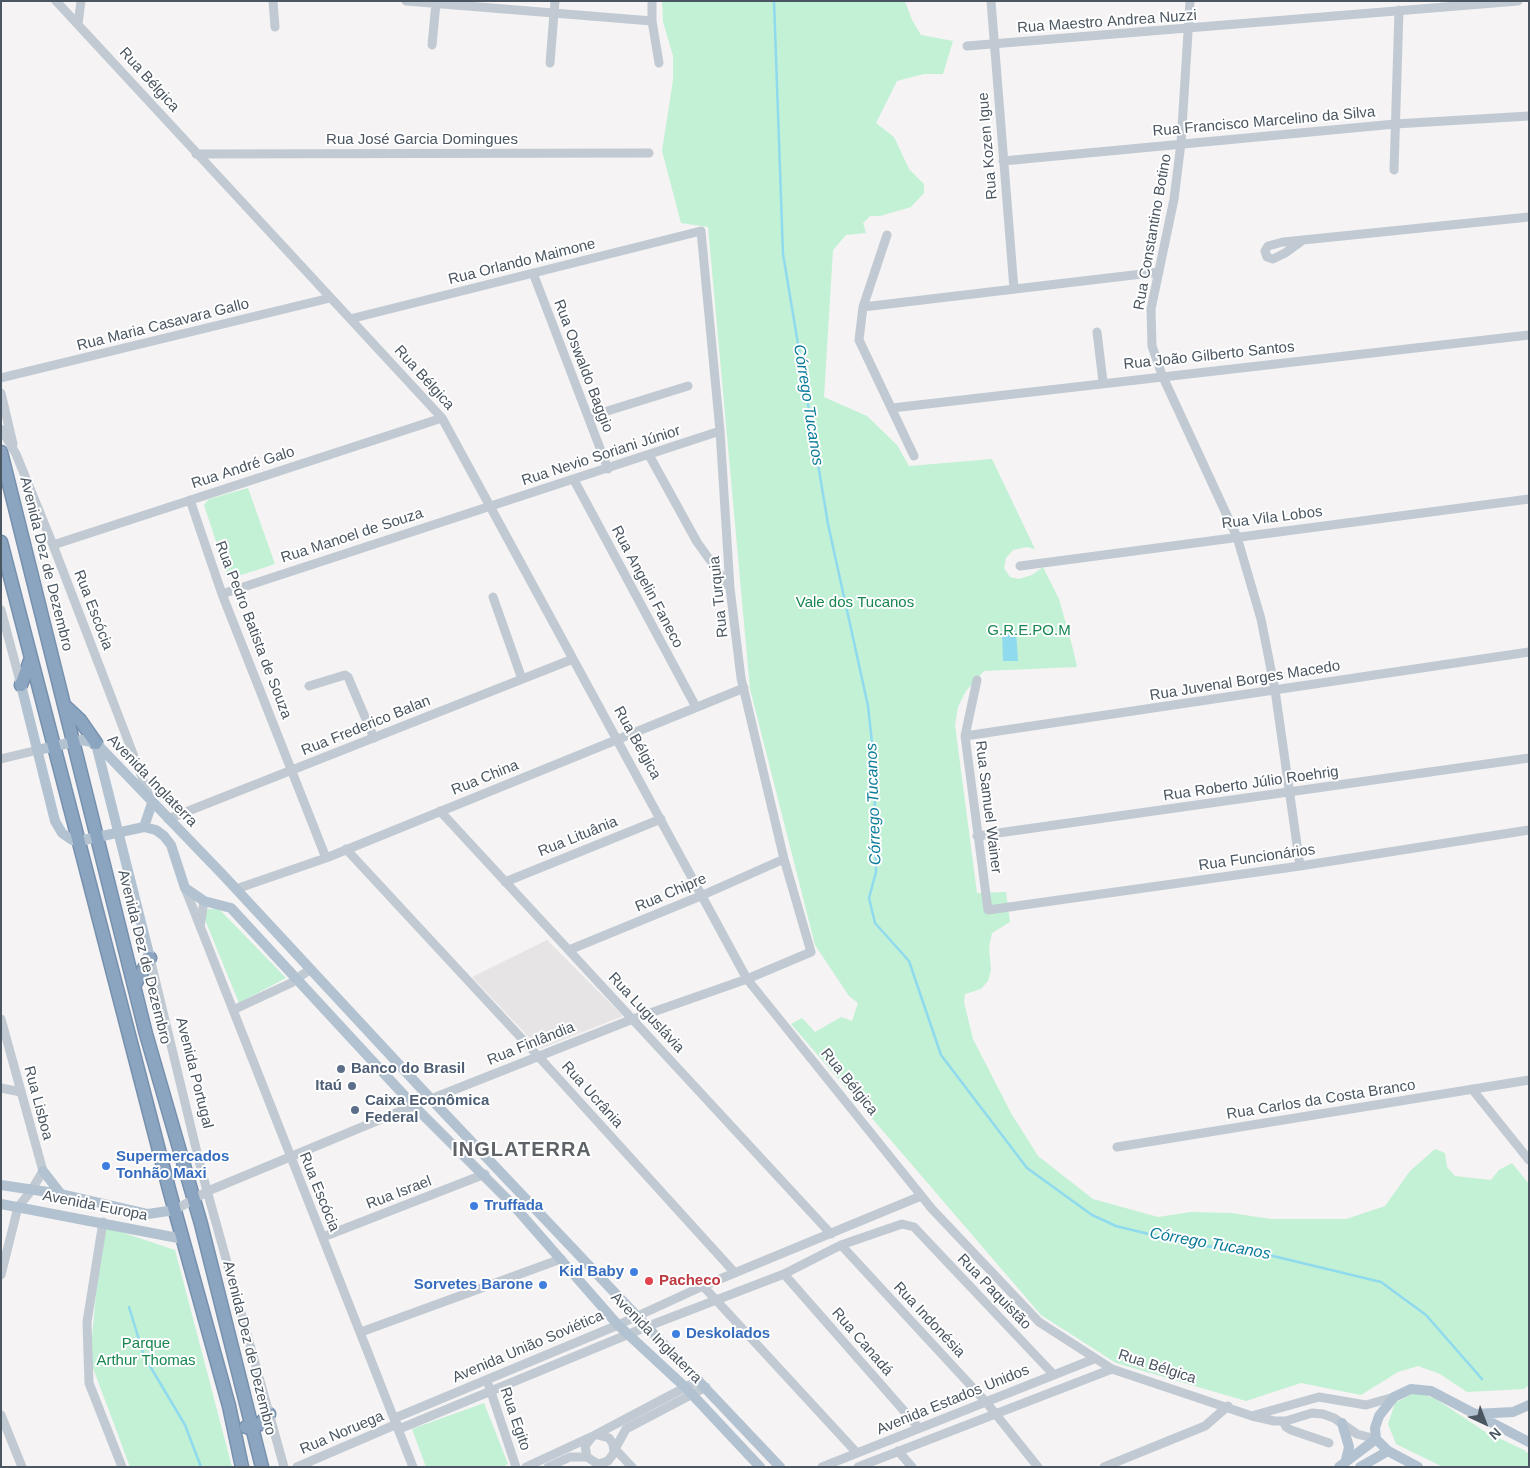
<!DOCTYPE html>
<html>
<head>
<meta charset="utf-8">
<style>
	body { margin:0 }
	#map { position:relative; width:1530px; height:1468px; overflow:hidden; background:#f5f3f3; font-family:Arial,sans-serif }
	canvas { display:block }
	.frame { position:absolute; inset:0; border:2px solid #4a5661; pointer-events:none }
	.north { position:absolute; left:1460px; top:1398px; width:50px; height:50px; -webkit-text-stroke:4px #fff; paint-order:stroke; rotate:137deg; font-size:14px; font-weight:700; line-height:20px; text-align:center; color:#4a5661 }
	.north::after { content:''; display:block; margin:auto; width:18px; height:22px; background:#4a5661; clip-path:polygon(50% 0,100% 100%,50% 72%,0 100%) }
</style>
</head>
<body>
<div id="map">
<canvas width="1530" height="1468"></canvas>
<div class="frame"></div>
<div class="north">N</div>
</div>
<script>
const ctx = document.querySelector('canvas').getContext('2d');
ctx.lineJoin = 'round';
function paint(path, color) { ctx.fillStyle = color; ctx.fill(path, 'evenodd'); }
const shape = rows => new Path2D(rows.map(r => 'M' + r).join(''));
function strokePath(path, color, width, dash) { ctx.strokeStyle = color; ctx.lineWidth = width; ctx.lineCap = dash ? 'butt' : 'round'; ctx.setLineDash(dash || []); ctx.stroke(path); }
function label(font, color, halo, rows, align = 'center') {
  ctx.font = font + ' Arial,sans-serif'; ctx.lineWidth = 4; ctx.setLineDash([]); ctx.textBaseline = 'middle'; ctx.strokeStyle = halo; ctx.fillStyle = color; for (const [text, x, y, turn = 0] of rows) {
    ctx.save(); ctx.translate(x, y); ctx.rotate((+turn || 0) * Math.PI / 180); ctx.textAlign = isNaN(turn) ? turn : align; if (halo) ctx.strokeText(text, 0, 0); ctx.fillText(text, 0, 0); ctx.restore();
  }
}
const education = shape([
	[547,940,623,1016,540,1049,472,977]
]);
const green = shape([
	[662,1,905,1,912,20,921,35,953,41,943,74,924,74,897,81,876,123,894,137,909,169,924,184,924,193,911,207,880,216,870,216,863,223,866,233,846,235,833,250,824,397,867,416,897,445,909,466,992,459,1035,549,1027,547,1013,550,1006,558,1004,568,1010,577,1019,579,1032,575,1043,567,1059,599,1073,649,1077,667,984,671,966,691,958,707,955,725,977,893,1006,892,1010,922,992,933,989,947,991,970,988,981,981,989,965,994,964,1002,973,1039,1011,1113,1038,1156,1093,1199,1158,1217,1191,1212,1231,1213,1271,1219,1346,1219,1385,1206,1410,1171,1435,1149,1445,1153,1447,1167,1455,1176,1491,1180,1499,1170,1512,1163,1529,1184,1529,1385,1524,1389,1467,1392,1440,1374,1418,1366,1398,1372,1361,1395,1301,1383,1246,1401,1116,1363,1041,1315,791,1024,802,1018,815,1032,841,1017,852,1021,858,1003,849,996,815,945,750,689,708,227,681,223,662,151,673,80,673,56,663,22],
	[248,488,275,564,232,578,227,575,204,505,209,499],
	[208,909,219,909,286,978,239,1003,203,915],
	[106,1227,175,1250,232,1467,130,1467,90,1360,96,1293],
	[1416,1392,1436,1399,1484,1431,1524,1450,1529,1454,1529,1467,1443,1467,1396,1444,1388,1424,1395,1403],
	[484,1403,508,1464,503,1467,426,1467,412,1429]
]);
const water = shape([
	[1016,631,1018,661,1003,661,1002,632]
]);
const stream = shape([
	[774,1,783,254,828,524,868,706,874,761,876,872,869,898,875,923,909,961,941,1055,1027,1168,1092,1215,1116,1226,1193,1245,1248,1250,1381,1282,1426,1315,1482,1379],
	[129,1307,144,1356,185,1425,201,1467]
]);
const minor = shape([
	[56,1,442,418,747,979,932,1209,1039,1322,1112,1369,1252,1416,1274,1421,1286,1421,1312,1413,1323,1414,1334,1418,1357,1434,1376,1439],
	[273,1,275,27],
	[406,1,652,21],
	[652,1,652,21,659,63],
	[991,1,1014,289],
	[1190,1,1181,143,1174,199,1151,309,1152,346,1162,375,1237,537,1261,619,1275,690,1300,866],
	[78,24,81,1],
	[432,45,436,3],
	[967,46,1518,1],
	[550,63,555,1],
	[196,154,649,153],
	[1003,161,1395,124,1529,116],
	[1394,170,1399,10],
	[887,235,863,307,859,340,914,456],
	[1303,240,1285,253,1273,259,1267,257,1265,251,1268,246,1283,242,1303,240,1529,217],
	[533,273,608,469],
	[863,307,1159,272],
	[1097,332,1103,382],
	[1,378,330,298],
	[1,393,13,444],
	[892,408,1529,335],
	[588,417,688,386],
	[1,429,16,454,53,545,150,798],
	[649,455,697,542,730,588],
	[574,480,696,707],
	[190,500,222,594,326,858],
	[53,545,442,418],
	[1020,566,1529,499],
	[222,594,720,431],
	[493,597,522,679],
	[1,610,21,685],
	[977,680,965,736,988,910,1300,866,1529,830],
	[309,686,345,675,348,677,374,738],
	[965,736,1529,652],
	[1,759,38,750],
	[440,811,831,1234],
	[168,819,573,659],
	[977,836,1529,758],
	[346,849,538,1056,735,1273],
	[505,882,661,819],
	[185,888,413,1467],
	[236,889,326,858,744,688],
	[200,927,204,901],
	[569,950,703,895,784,859],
	[150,958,201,1169,284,1467],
	[233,1010,291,983,309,970],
	[1,1019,43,1171,31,1191,18,1207,1,1275],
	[1,1088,21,1092],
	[1472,1089,1529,1160],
	[1117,1147,1529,1080],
	[175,1210,208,1191,403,1110,633,1019,747,979,811,952,784,859,741,678,730,588,720,431,701,231,350,319],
	[103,1222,87,1322,89,1383,122,1467],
	[323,1237,485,1174],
	[841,1245,986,1402,1038,1467],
	[784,1274,919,1428],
	[703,1286,857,1453],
	[361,1332,561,1259],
	[489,1386,516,1467],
	[1,1415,22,1467],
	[1255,1415,1319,1397,1366,1405,1394,1397],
	[395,1418,618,1325,703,1286,921,1196],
	[1283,1421,1286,1427,1291,1430,1329,1443],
	[399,1429,646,1327,784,1274,841,1245,902,1224,914,1227,1054,1375],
	[595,1435,699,1380],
	[898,1451,912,1467],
	[297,1467,397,1424],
	[526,1467,595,1435,598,1435,609,1438,613,1444,614,1453,608,1461,598,1464,587,1457,585,1446,592,1437],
	[548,1467,570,1457,587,1457],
	[632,1467,615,1449,626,1429,706,1387],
	[822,1467,1094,1359],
	[858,1467,1112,1369],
	[1104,1467,1205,1426,1228,1406]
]);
const major = shape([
	[21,685,55,821,62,833,72,840,79,841,144,827,156,830,164,836,171,845,185,888,204,901,231,908,414,1106,514,1206,618,1325,686,1388,760,1467],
	[96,744,150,958],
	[38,750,82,740,96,743,224,876,431,1099,780,1467],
	[144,827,152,803],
	[43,1171,61,1194],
	[1,1185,61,1194,148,1214,175,1210],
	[1,1204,183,1239],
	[1474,1414,1513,1412,1529,1405],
	[1342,1423,1349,1447,1346,1460],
	[1376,1439,1375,1428,1379,1416,1394,1397,1411,1389,1431,1391,1529,1442],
	[1376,1439,1388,1451,1418,1467],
	[1339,1467,1376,1439],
	[1360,1467,1388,1451]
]);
const highway = shape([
	[1,452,146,1034,201,1224,262,1467],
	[1,542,170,1193,229,1406,242,1467],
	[21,685,31,658],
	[65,706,80,720,96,743],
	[134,986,150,958],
	[246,1427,252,1428,260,1424,269,1414]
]);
const markers = [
	[341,1069,5,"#5c6f8a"],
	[352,1086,5,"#5c6f8a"],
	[355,1110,5,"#5c6f8a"],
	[106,1166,5,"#3f7fe0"],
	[474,1206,5,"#3f7fe0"],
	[634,1272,5,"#3f7fe0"],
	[649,1281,5,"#e0444e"],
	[543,1285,5,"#3f7fe0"],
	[676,1334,5,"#3f7fe0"]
];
const streetNames = [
	["Rua Maestro Andrea Nuzzi",1107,22,-4],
	["Rua Bélgica",149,80,48],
	["Rua Francisco Marcelino da Silva",1264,122,-5],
	["Rua José Garcia Domingues",422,140],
	["Rua Kozen Igue",988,146,-95],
	["Rua Constantino Botino",1153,232,-80],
	["Rua Orlando Maimone",522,262,-14],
	["Rua Maria Casavara Gallo",163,325,-14],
	["Rua João Gilberto Santos",1209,356,-6],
	["Rua Oswaldo Baggio",583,366,69],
	["Rua Bélgica",424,378,48],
	["Rua Nevio Soriani Júnior",601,456,-18],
	["Rua André Galo",243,468,-18],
	["Rua Vila Lobos",1272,518,-7],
	["Rua Manoel de Souza",352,536,-18],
	["Avenida Dez de Dezembro",46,564,76],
	["Rua Angelin Faneco",647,587,62],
	["Rua Turquia",719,597,-96],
	["Rua Escócia",93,610,69],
	["Rua Pedro Batista de Souza",253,630,69],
	["Rua Juvenal Borges Macedo",1245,681,-9],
	["Rua Frederico Balan",366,726,-22],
	["Rua Bélgica",637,743,61],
	["Rua China",485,778,-22],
	["Avenida Inglaterra",152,781,46],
	["Rua Roberto Júlio Roehrig",1251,784,-8],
	["Rua Samuel Wainer",988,807,83],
	["Rua Lituânia",578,837,-22],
	["Rua Funcionários",1257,858,-8],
	["Rua Chipre",671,893,-23],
	["Avenida Dez de Dezembro",144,957,76],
	["Rua Luguslávia",646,1013,47],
	["Rua Finlândia",531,1044,-22],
	["Avenida Portugal",194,1073,76],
	["Rua Bélgica",849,1082,51],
	["Rua Ucrânia",592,1095,48],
	["Rua Carlos da Costa Branco",1321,1100,-9],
	["Rua Lisboa",38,1103,75],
	["Rua Escócia",319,1192,68],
	["Rua Israel",399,1193,-21],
	["Avenida Europa",95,1206,11],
	["Rua Paquistão",994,1292,46],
	["Rua Indonésia",929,1320,47],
	["Avenida Inglaterra",656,1338,45],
	["Rua Canadá",862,1342,49],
	["Avenida União Soviética",528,1347,-23],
	["Avenida Dez de Dezembro",249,1348,76],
	["Rua Bélgica",1157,1367,18],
	["Avenida Estados Unidos",953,1400,-22],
	["Rua Egito",515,1419,71],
	["Rua Noruega",342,1433,-23]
];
const parkNames = [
	["Vale dos Tucanos",855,603],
	["G.R.E.PO.M",1029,631],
	["Parque",146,1344],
	["Arthur Thomas",146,1361]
];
const serviceNames = [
	["Banco do Brasil",351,1069],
	["Itaú",342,1086,"right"],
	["Caixa Econômica",365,1101],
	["Federal",365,1118]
];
const shopNames = [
	["Supermercados",116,1157],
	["Tonhão Maxi",116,1174],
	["Truffada",484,1206],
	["Kid Baby",624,1272,"right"],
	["Sorvetes Barone",533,1285,"right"],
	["Deskolados",686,1334]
];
const healthNames = [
	["Pacheco",659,1281]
];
const waterNames = [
	["Córrego Tucanos",808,405,81],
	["Córrego Tucanos",874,804,-92],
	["Córrego Tucanos",1210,1244,10]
];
const districtNames = [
	["INGLATERRA",522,1150]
];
paint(education, '#e6e4e5');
paint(green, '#c3f1d5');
paint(water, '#90daee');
strokePath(stream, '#90daee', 2.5);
strokePath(highway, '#7690ad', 15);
strokePath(minor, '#c1cad2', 9);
strokePath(major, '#b3c2d1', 10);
strokePath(highway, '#8ba5c1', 12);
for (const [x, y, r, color] of markers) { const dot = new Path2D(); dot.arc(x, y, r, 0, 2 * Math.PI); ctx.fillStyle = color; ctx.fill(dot); strokePath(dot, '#fff', 2); }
label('15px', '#4a5661', '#fff', streetNames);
label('15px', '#17864f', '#fff', parkNames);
label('bold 15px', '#4e5e75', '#fff', serviceNames, 'left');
label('bold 15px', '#366cbe', '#fff', shopNames, 'left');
label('bold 15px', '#be3a42', '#fff', healthNames, 'left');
label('italic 16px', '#0c7c9b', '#fff', waterNames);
ctx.letterSpacing = '1px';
label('bold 20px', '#5f6368', '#fff', districtNames);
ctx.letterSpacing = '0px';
</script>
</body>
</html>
